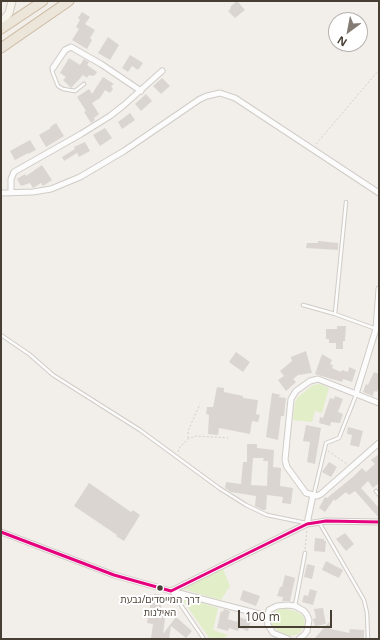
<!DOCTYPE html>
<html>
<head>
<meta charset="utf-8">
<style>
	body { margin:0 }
	#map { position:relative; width:380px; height:640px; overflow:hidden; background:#f2eeea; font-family:"Open Sans",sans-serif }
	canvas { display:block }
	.frame { position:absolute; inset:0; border:2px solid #483f34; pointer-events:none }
	.north { position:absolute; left:328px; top:12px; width:40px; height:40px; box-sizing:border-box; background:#fff; border:1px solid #b6b2ae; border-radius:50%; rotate:212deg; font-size:11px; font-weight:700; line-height:16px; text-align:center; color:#483f34 }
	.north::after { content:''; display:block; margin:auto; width:14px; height:18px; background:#847c74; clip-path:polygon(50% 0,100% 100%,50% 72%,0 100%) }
	.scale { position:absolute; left:238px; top:610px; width:94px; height:18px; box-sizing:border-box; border:2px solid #483f34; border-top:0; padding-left:5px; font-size:12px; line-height:14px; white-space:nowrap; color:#483f34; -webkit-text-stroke:3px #fff; paint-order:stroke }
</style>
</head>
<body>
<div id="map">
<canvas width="380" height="640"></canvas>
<div class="frame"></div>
<div class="north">N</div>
<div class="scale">100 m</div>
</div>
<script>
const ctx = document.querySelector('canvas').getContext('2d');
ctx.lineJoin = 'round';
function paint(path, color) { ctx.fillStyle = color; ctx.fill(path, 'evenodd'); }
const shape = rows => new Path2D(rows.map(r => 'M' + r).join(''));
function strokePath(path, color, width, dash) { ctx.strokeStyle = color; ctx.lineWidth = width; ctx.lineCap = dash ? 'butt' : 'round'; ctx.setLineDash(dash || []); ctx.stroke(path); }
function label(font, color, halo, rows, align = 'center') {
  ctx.font = font + ' "Open Sans",Heebo,sans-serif'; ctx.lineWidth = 4; ctx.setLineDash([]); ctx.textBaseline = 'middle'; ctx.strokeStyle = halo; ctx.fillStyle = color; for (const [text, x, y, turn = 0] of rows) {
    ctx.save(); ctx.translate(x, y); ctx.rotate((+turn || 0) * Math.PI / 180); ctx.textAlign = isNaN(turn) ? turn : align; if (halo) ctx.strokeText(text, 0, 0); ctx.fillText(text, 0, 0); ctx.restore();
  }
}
const green = shape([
	[320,384,329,388,322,413,315,411,312,422,293,420,295,402,298,397,313,385],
	[223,569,230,586,221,600,182,589],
	[180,596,218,608,213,630,228,635,223,639,210,639],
	[279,609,287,609,297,612,302,615,305,620,304,626,299,634,290,636,280,632,273,627,271,623,272,615]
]);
const building = shape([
	[237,1,245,10,235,18,228,11,231,8,230,7],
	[82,12,90,17,85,24,95,30,90,38,92,40,87,49,72,40,79,29,76,27,80,20,78,18],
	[108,37,119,45,110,60,98,53],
	[130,55,143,63,138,70,132,66,128,72,122,68],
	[69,58,80,65,84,59,89,62,87,65,97,72,95,75,92,76,89,75,87,78,83,75,71,88,63,80,66,77,60,73],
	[103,77,114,84,111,86,113,89,110,93,105,90,100,98,92,103,99,114,94,118,95,120,91,123,84,112,86,111,77,97,89,89,92,94],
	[162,78,170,86,161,94,153,86],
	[146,94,152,101,141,111,135,104],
	[130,113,135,120,122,129,118,122],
	[56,123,64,136,46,147,39,135,51,128,50,127],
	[105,128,112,138,100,146,93,135],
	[30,140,36,150,28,154,28,153,15,160,10,151],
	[85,142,90,151,79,157,77,153,64,161,62,157,75,149,74,147],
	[42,165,52,180,43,186,41,183,33,188,30,183,21,186,17,179,25,174,26,176],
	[318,241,338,243,338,250,306,248,307,243,318,243],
	[337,326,346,326,345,341,343,341,343,349,336,349,336,343,329,343,329,339,326,339,326,329,337,329],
	[306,351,312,373,298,375,293,379,296,382,286,391,278,380,284,376,280,371,292,361,291,357],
	[236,352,250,362,243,372,229,362],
	[322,354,332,360,330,364,333,365,332,368,341,372,342,370,348,372,349,367,356,370,352,382,343,379,342,382,315,374],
	[374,372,379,374,379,386,377,392,374,391,373,396,363,392,366,384,368,385],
	[217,387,224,388,224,392,243,396,243,398,258,400,256,414,260,415,258,422,252,421,250,434,219,428,218,435,208,434,209,415,206,414,207,407,213,407],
	[272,393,281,395,278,397,286,398,284,416,281,416,278,440,266,437],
	[335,396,343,399,338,412,343,414,340,423,331,422,330,426,319,423,320,417,323,418,330,398,334,399],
	[306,425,321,428,315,464,307,462,310,442,303,441],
	[348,427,363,431,359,447,350,445,352,435,347,434],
	[247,444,257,444,257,448,274,450,273,467,281,468,280,486,293,488,291,504,282,503,283,497,267,495,266,510,263,510,255,506,256,496,231,492,225,488,226,482,241,484,243,462,247,462],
	[253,458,264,458,263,461,268,461,267,486,251,485],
	[379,454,379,483,373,488,368,481,361,488,379,508,379,518,355,491,349,495,346,492,335,501,334,499,325,512,319,508,325,497,327,498,354,476,362,468,366,472,375,464,371,460],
	[329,462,337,467,331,477,322,472],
	[89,483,131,512,133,510,140,515,124,541,116,536,117,535,74,506],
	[345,533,354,544,346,551,336,539],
	[315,538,324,539,324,541,326,541,325,552,314,551],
	[326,561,343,570,339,578,322,570],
	[307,564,315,566,312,579,304,577],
	[285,575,295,578,290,601,282,601,283,597,277,596,280,587,282,587],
	[310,589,317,591,313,605,302,602,304,595,308,596],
	[243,590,260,596,256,606,240,600],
	[154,594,162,595,161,610,166,611,163,634,176,617,192,631,186,638,171,626,169,639,151,639,153,624,147,623,151,601,147,600,147,595,154,596],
	[323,608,326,624,315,626,313,619,316,618,314,609],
	[224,609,230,611,228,619,237,622,239,617,251,621,248,631,239,628,238,631,229,628,228,631,217,628,221,611,223,612],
	[329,622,331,629,349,633,350,629,364,630,364,639,314,639]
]);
const path = shape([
	[316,144,379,70],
	[188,438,188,431,200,404],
	[328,451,347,464],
	[178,452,180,447,188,439,196,436,228,438],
	[305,549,307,530]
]);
const lane = shape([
	[53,69,52,71,58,86,63,89,75,91,84,84],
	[303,305,335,314,379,330],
	[335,314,346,202],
	[1,335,29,354,53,375,140,430,219,488,246,505,267,515,306,523],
	[376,491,379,495],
	[314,494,326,443,339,438,356,395],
	[319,522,364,600,367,613,368,639],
	[172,592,204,639],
	[295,606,305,553]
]);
const street = shape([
	[53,68,65,50,71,47,101,64,141,91],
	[1,193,33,192,51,189,80,177,124,151,200,99,207,96,220,93,235,98,379,193],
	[11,193,11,179,14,172,81,134,110,116,124,105,162,71],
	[356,394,376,329,379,289],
	[379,403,318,379,310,381,296,391,291,399,285,460,287,467,306,493,317,496,321,494,379,443],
	[307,524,313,495],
	[1,532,114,575,171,591,307,524,326,521,379,522],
	[171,591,267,616],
	[288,639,273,633,268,625,267,616,268,614,269,610,277,606,288,605,295,606,304,611,307,615,309,620,307,631,304,635,299,639]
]);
const secondary = shape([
	[1,23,9,13,12,1]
]);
const highway = shape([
	[1,29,43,1],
	[1,48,69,1]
]);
const bus1 = shape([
	[1,532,114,575,171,591,307,524,326,521,379,522]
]);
const markers = [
	[160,588,3.5,"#483f34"]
];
const busNames = [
	["דרך המייסדים/גבעת",160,600],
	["האילנות",160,613]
];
paint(green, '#e1eec7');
paint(building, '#dad5d0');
strokePath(lane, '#d0ccc7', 4.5);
strokePath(street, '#d0ccc7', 7);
strokePath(secondary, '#d3ccc1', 9);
strokePath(highway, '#ccbaa2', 11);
strokePath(path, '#d2cec9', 1, [2, 2]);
strokePath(lane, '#fdfcfc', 2.5);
strokePath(street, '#fdfcfc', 5);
strokePath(secondary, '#f7f4ee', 7);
strokePath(highway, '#ece5d9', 9);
strokePath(bus1, '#e5007d', 3);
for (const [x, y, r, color] of markers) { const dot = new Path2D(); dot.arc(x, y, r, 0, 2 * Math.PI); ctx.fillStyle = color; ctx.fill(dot); strokePath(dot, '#fff', 1.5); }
label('10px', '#483f34', '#fff', busNames);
</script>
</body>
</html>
